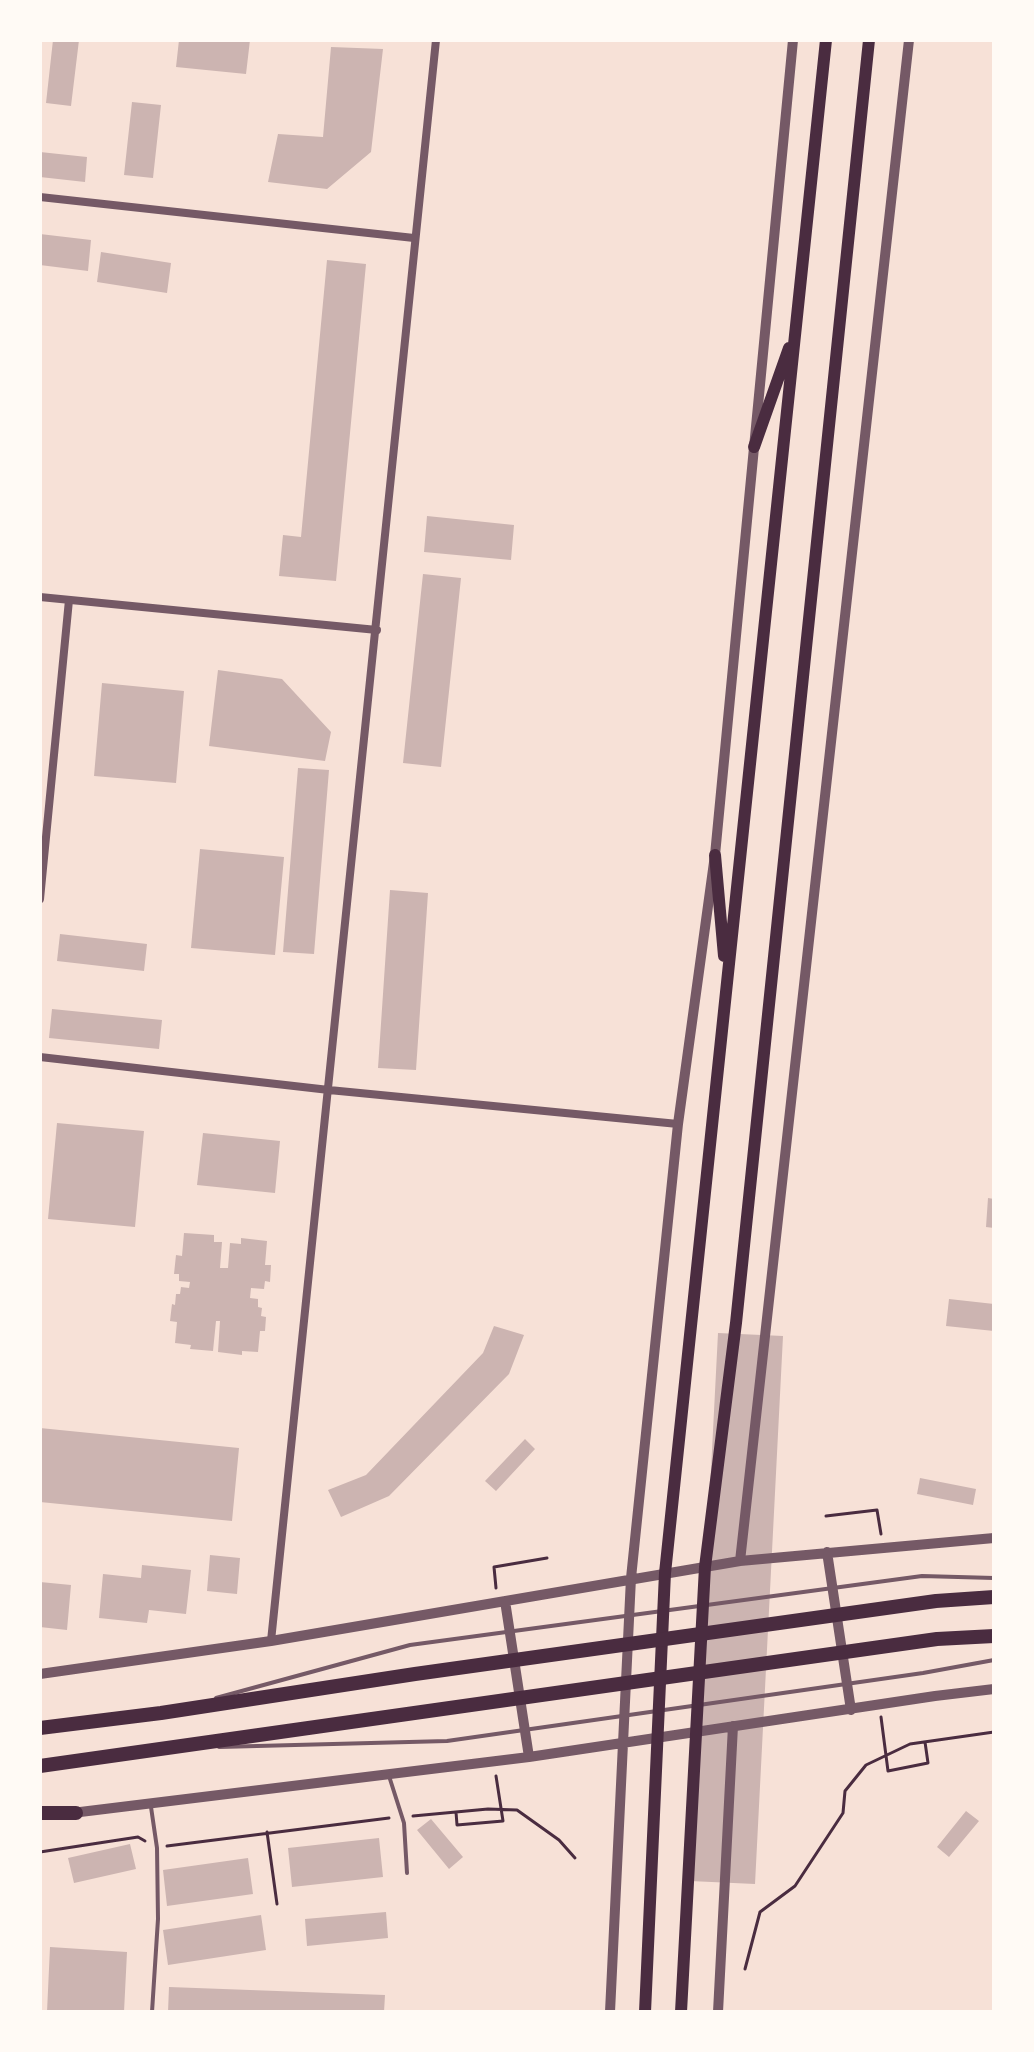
<!DOCTYPE html>
<html>
<head>
<meta charset="utf-8">
<style>
	body { margin:0 }
	#map { position:relative; width:1034px; height:2052px; overflow:hidden; background:#f7e1d7; font-family:Ubuntu,sans-serif }
	canvas { display:block }
	.frame { position:absolute; inset:0; border:42px solid #fffaf5; pointer-events:none }
</style>
</head>
<body>
<div id="map">
<canvas width="1034" height="2052"></canvas>
<div class="frame"></div>
</div>
<script>
const ctx = document.querySelector('canvas').getContext('2d');
ctx.lineJoin = 'round';
function paint(path, color) { ctx.fillStyle = color; ctx.fill(path, 'evenodd'); }
const shape = rows => new Path2D(rows.map(r => 'M' + r).join(''));
function strokePath(path, color, width, dash) { ctx.strokeStyle = color; ctx.lineWidth = width; ctx.lineCap = dash ? 'butt' : 'round'; ctx.setLineDash(dash || []); ctx.stroke(path); }
const building = shape([
	[53,40,79,40,71,106,46,103],
	[179,40,250,40,246,74,176,67],
	[331,47,383,49,371,152,327,189,268,182,278,134,323,137],
	[132,102,161,105,153,178,124,175],
	[40,152,87,157,85,182,40,177],
	[40,234,91,240,88,271,40,265],
	[101,252,171,263,167,293,97,282],
	[327,260,366,264,336,581,279,576,283,535,301,537],
	[427,516,514,525,511,560,424,552],
	[423,574,461,578,441,767,403,763],
	[218,670,282,679,331,732,325,761,209,746],
	[102,683,184,691,176,783,94,776],
	[298,768,329,770,314,954,283,952],
	[200,849,284,857,275,955,191,948],
	[390,890,428,893,416,1070,378,1068],
	[60,934,147,944,144,971,57,961],
	[52,1009,162,1020,159,1049,49,1038],
	[57,1123,144,1131,135,1227,48,1219],
	[203,1133,280,1141,275,1193,197,1185],
	[988,1198,994,1199,994,1228,986,1227],
	[184,1233,214,1235,214,1242,222,1242,220,1268,228,1268,230,1243,241,1244,241,1238,267,1241,265,1265,271,1265,270,1282,265,1281,264,1289,251,1288,250,1298,258,1299,258,1307,262,1308,261,1316,266,1317,265,1331,260,1331,258,1352,242,1351,242,1355,218,1352,220,1321,216,1321,213,1351,190,1349,191,1345,175,1343,177,1322,170,1321,172,1304,175,1305,176,1294,180,1294,181,1287,189,1288,190,1282,179,1281,179,1274,174,1274,176,1255,182,1256],
	[949,1299,994,1304,994,1331,946,1326],
	[494,1326,524,1335,509,1374,389,1496,341,1517,328,1490,366,1475,483,1353],
	[718,1333,783,1336,755,1884,690,1881],
	[40,1428,239,1448,232,1521,40,1502],
	[525,1439,535,1449,496,1491,485,1481],
	[920,1478,976,1489,973,1505,917,1494],
	[210,1555,240,1558,237,1594,207,1591],
	[142,1565,191,1570,186,1614,149,1610,147,1623,99,1618,103,1574,141,1578],
	[40,1582,71,1585,67,1630,40,1627],
	[966,1811,979,1821,949,1857,937,1847],
	[431,1819,463,1857,449,1869,417,1830],
	[379,1838,383,1877,292,1887,288,1848],
	[130,1844,136,1869,74,1883,68,1858],
	[248,1858,253,1894,167,1906,163,1870],
	[386,1912,388,1938,307,1946,305,1919],
	[261,1915,266,1950,168,1965,163,1930],
	[50,1947,127,1952,124,2012,47,2012],
	[169,1987,385,1995,384,2012,168,2012]
]);
const path = shape([
	[826,1516,877,1510,881,1534],
	[496,1588,494,1567,547,1558],
	[881,1717,888,1771,928,1763,925,1742],
	[456,1812,457,1825,503,1821,496,1776],
	[413,1816,488,1809,517,1810,559,1840,575,1858],
	[267,1832,277,1904],
	[167,1846,389,1818],
	[40,1852,138,1837,145,1841],
	[745,1969,760,1912,795,1886,843,1813,845,1791,866,1765,910,1744,994,1732]
]);
const service = shape([
	[216,1698,410,1645,922,1576,994,1578],
	[219,1747,447,1741,923,1673,994,1660],
	[389,1776,404,1823,407,1873],
	[151,1807,157,1848,158,1919,152,2012]
]);
const minor = shape([
	[40,197,414,238],
	[40,597,377,630],
	[40,899,69,600],
	[40,1057,329,1090,678,1124],
	[271,1641,436,40]
]);
const tertiary = shape([
	[827,1552,851,1710],
	[740,1561,909,40],
	[505,1601,529,1757],
	[40,1674,271,1641,740,1561,994,1538],
	[72,1813,529,1757,935,1696,994,1689],
	[610,2012,631,1578,678,1124,715,855,793,40],
	[718,2012,733,1726]
]);
const primary = shape([
	[754,447,789,348],
	[715,855,724,956],
	[645,2012,665,1573,826,40],
	[681,2012,705,1567,736,1323,869,40]
]);
const trunk = shape([
	[40,1728,161,1713,415,1674,936,1601,994,1597],
	[40,1766,937,1639,994,1636],
	[40,1813,76,1813]
]);
paint(building, '#ccb4b1');
strokePath(path, '#4a2c40', 3);
strokePath(service, '#755966', 4);
strokePath(minor, '#755966', 8);
strokePath(tertiary, '#755966', 10);
strokePath(primary, '#4a2c40', 12);
strokePath(trunk, '#4a2c40', 14);
</script>
</body>
</html>
